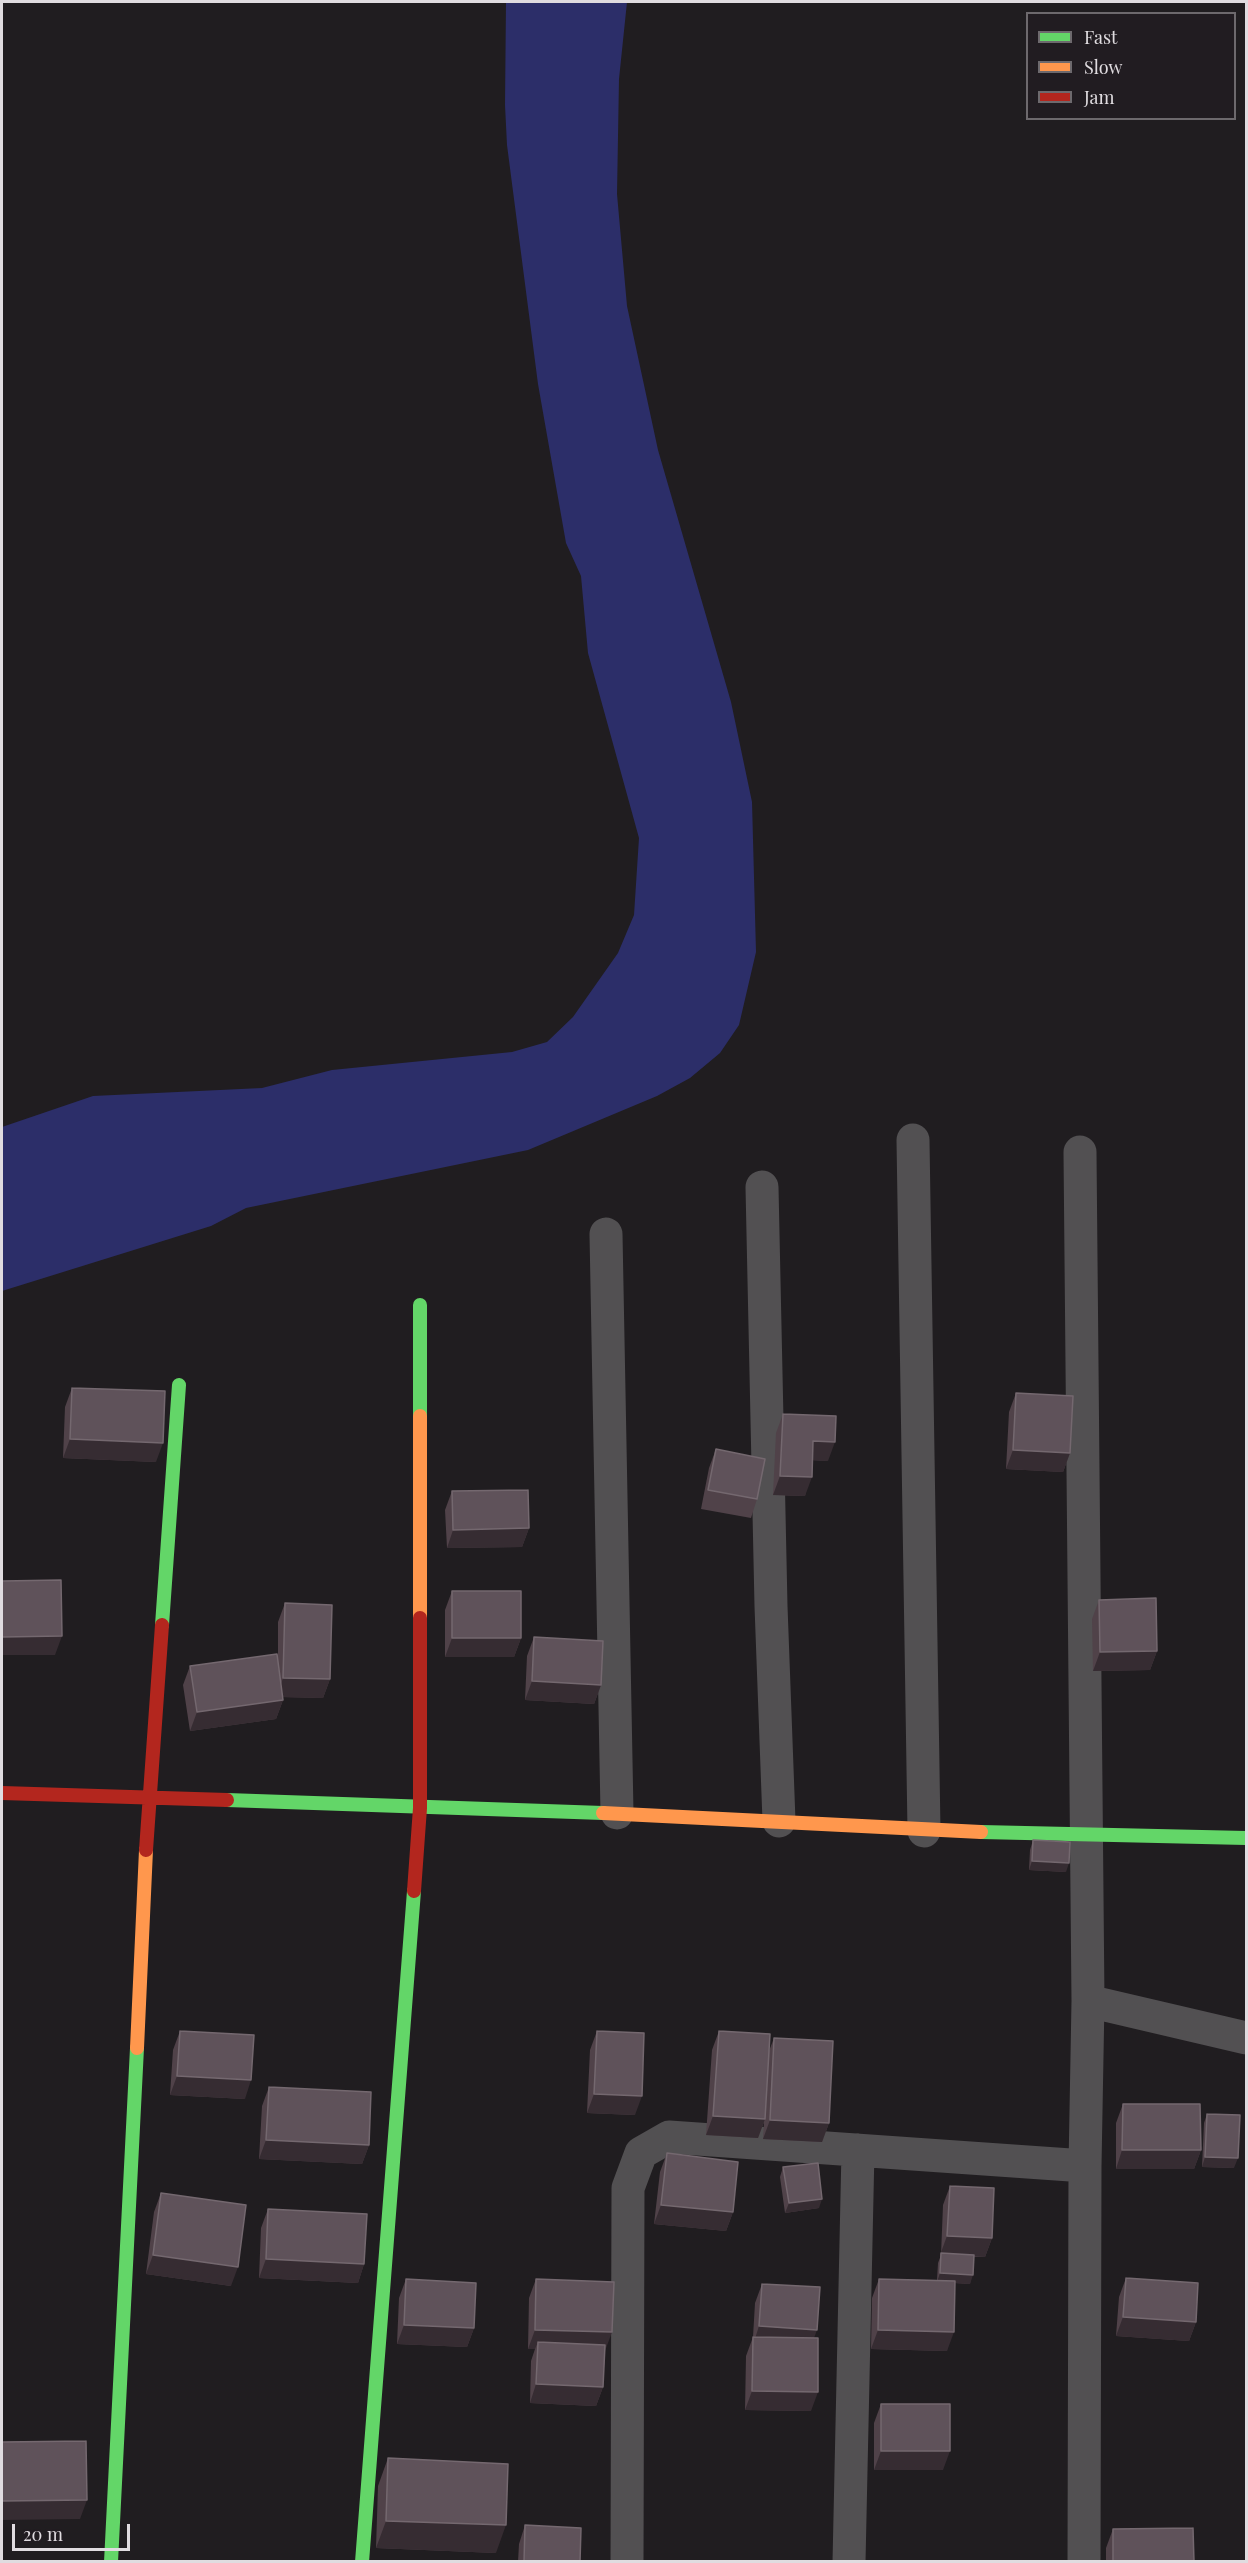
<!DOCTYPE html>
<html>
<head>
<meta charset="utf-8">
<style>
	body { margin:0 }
	#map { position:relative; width:1248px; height:2563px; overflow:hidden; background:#201d20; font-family:"Playfair Display",serif }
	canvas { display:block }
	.frame { position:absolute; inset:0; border:3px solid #e0dce0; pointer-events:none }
	.legend { position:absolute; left:1026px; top:12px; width:210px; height:108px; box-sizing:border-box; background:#211c21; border:2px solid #6d696d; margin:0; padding:8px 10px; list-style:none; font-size:18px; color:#e0dce0 }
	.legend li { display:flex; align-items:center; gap:12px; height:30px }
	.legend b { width:30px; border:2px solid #6d696d }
	.scale { position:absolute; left:12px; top:2524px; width:118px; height:27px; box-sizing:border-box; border:3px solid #e0dce0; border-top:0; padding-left:8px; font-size:18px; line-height:21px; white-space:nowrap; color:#e0dce0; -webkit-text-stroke:4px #211c21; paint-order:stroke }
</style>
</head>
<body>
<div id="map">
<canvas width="1248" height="2563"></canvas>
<div class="frame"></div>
<ul class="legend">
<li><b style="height:8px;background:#63d668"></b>Fast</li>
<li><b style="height:8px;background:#ff974d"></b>Slow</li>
<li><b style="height:8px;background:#b3261e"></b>Jam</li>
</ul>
<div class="scale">20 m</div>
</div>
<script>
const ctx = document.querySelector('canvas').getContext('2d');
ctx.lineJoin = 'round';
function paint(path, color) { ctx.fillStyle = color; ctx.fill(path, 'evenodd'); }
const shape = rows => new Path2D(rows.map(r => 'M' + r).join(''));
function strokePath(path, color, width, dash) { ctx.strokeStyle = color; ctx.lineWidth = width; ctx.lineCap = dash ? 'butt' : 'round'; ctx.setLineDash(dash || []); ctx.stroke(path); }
const water = shape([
	[506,2,627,2,619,79,617,194,627,306,658,450,731,702,752,802,756,952,739,1025,720,1053,690,1078,657,1096,528,1150,246,1208,211,1226,2,1291,2,1127,93,1096,262,1088,332,1070,512,1052,547,1042,573,1017,618,953,634,915,639,838,588,653,581,576,566,543,538,384,507,145,505,105]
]);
const street = shape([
	[913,1140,924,1831],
	[1080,1152,1088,2001,1246,2038],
	[762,1187,771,1606,779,1821],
	[606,1234,617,1813],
	[627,2562,628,2188,641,2153,669,2137,1085,2166,1088,2001],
	[849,2562,858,2150],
	[1084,2562,1085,2166]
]);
const fast = shape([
	[420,1305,420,1416],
	[162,1625,179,1385],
	[227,1800,603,1813],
	[981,1832,1246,1838],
	[111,2562,137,2048],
	[362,2562,414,1891]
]);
const slow = shape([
	[420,1416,420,1618],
	[603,1813,981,1832],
	[137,2048,146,1850]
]);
const jam = shape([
	[2,1793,227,1800],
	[146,1850,162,1625],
	[414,1891,420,1808,420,1618]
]);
const wall = shape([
	[72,1388,156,1462,63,1458,65,1407],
	[1016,1393,1070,1453,1063,1472,1006,1469,1009,1412],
	[783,1414,828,1461,812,1460,805,1496,773,1495,776,1433],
	[716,1449,757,1499,751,1518,701,1509,709,1468],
	[452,1491,529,1528,522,1547,447,1548,445,1510],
	[452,1591,521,1638,514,1657,445,1657,445,1610],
	[1099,1600,1157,1651,1150,1670,1093,1671,1092,1619],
	[285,1603,330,1679,323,1698,283,1697,283,1700,276,1719,190,1731,183,1685,190,1666,278,1657,278,1622],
	[534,1637,601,1685,594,1704,525,1700,527,1656],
	[1033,1840,1066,1872,1029,1870,1030,1850],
	[180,2031,245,2099,170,2095,173,2050],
	[597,2031,635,2115,587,2113,590,2050],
	[719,2031,769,2051,774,2038,829,2123,822,2142,763,2139,764,2122,758,2138,706,2135,712,2050],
	[269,2087,369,2145,362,2164,259,2159,262,2106],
	[1123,2104,1201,2150,1194,2169,1116,2169,1116,2123],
	[1207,2114,1234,2168,1202,2167,1204,2123],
	[667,2153,733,2212,726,2231,654,2224,660,2172],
	[783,2167,819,2208,785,2213,780,2177],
	[950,2186,992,2238,985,2257,974,2257,970,2284,955,2283,947,2351,871,2349,872,2298,879,2279,937,2280,938,2263,941,2255,943,2205],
	[161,2193,231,2286,146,2274,154,2212],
	[268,2209,364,2264,358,2283,259,2278,261,2228],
	[1126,2278,1196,2322,1189,2341,1116,2336,1119,2297],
	[406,2279,474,2328,467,2347,397,2344,399,2298],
	[536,2279,605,2351,603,2387,596,2406,530,2403,531,2361,535,2349,528,2349,529,2298],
	[762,2284,814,2338,811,2411,745,2410,746,2356,753,2337,755,2303],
	[881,2404,943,2470,874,2470,874,2423],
	[388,2458,496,2553,376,2548,378,2486],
	[525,2525,580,2562,518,2562,519,2544],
	[1113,2529,1194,2562,1106,2562,1106,2548]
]);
const shadedWall = shape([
	[70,1439,163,1443,156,1462,63,1458],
	[813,1441,835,1442,828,1461,806,1460],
	[1013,1450,1070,1453,1063,1472,1006,1469],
	[780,1476,812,1477,805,1496,773,1495],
	[529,1528,522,1547,447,1548,453,1530],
	[62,1636,55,1655,2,1655,2,1637],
	[452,1638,521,1638,514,1657,445,1657],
	[1157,1651,1150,1670,1093,1671,1100,1652],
	[283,1678,330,1679,323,1698,277,1697],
	[532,1681,601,1685,594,1704,525,1700],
	[283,1700,276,1719,190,1731,197,1712],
	[1032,1861,1069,1863,1066,1872,1029,1870],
	[177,2076,251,2080,245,2099,170,2095],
	[594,2094,642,2096,635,2115,587,2113],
	[713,2116,765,2119,758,2138,706,2135],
	[770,2120,829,2123,822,2142,763,2139],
	[266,2140,369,2145,362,2164,259,2159],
	[1122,2150,1201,2150,1194,2169,1116,2169],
	[1205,2157,1238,2158,1234,2168,1202,2167],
	[822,2199,819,2208,785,2213,789,2203],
	[661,2205,733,2212,726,2231,654,2224],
	[947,2236,992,2238,985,2257,940,2255],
	[153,2255,238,2267,231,2286,146,2274],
	[266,2259,364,2264,358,2283,259,2278],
	[940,2273,973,2275,970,2284,937,2282],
	[1123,2317,1196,2322,1189,2341,1116,2336],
	[404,2325,474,2328,467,2347,397,2344],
	[759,2326,817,2330,810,2349,753,2345],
	[535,2330,612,2332,605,2351,538,2342,535,2349,528,2349],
	[878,2330,954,2332,947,2351,871,2349],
	[536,2384,603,2387,596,2406,530,2403],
	[752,2391,818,2392,811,2411,745,2410],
	[881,2451,950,2451,943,2470,874,2470],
	[87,2500,80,2519,2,2520,2,2501],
	[386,2521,506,2525,496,2553,376,2548]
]);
const building = shape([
	[72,1388,165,1391,163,1443,70,1439,72,1388],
	[1016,1393,1073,1396,1070,1453,1013,1450,1016,1393],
	[783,1414,836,1416,835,1442,813,1441,812,1477,780,1476,783,1414],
	[716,1449,765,1459,757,1499,708,1490,716,1449],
	[528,1490,529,1528,453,1530,452,1491,528,1490],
	[61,1580,62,1636,2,1637,2,1581,61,1580],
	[452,1591,521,1591,521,1638,452,1638,452,1591],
	[1156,1598,1157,1651,1100,1652,1099,1600,1156,1598],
	[285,1603,332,1605,330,1679,283,1678,285,1603],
	[534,1637,603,1641,601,1685,532,1681,534,1637],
	[277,1654,283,1700,197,1712,190,1666,277,1654],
	[1033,1840,1070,1842,1069,1863,1032,1861,1033,1840],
	[180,2031,254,2035,251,2080,177,2076,180,2031],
	[597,2031,644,2033,642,2096,594,2094,597,2031],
	[719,2031,770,2034,765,2119,713,2116,719,2031],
	[774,2038,833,2041,829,2123,770,2120,774,2038],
	[269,2087,371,2092,369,2145,266,2140,269,2087],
	[1123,2104,1200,2104,1201,2150,1122,2150,1123,2104],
	[1207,2114,1240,2115,1238,2158,1205,2157,1207,2114],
	[667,2153,738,2162,733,2212,661,2205,667,2153],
	[818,2163,822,2199,789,2203,783,2167,818,2163],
	[950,2186,994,2188,992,2238,947,2236,950,2186],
	[161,2193,246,2205,238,2267,153,2255,161,2193],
	[268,2209,367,2214,364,2264,266,2259,268,2209],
	[941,2253,974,2255,973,2275,940,2273,941,2253],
	[1126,2278,1198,2283,1196,2322,1123,2317,1126,2278],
	[406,2279,476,2283,474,2328,404,2325,406,2279],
	[536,2279,614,2282,612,2332,535,2330,536,2279],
	[879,2279,955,2281,954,2332,878,2330,879,2279],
	[762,2284,820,2287,817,2330,759,2326,762,2284],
	[753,2337,818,2338,818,2392,752,2391,753,2337],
	[538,2342,605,2345,603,2387,536,2384,538,2342],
	[881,2404,950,2404,950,2451,881,2451,881,2404],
	[86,2441,87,2500,2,2501,2,2442,86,2441],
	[388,2458,508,2464,506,2525,386,2521,388,2458],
	[525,2525,581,2528,580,2562,524,2562,525,2525],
	[1193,2528,1194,2562,1113,2562,1113,2529,1193,2528]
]);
paint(water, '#2c2e69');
strokePath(street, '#525052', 33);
strokePath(fast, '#63d668', 14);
strokePath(slow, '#ff974d', 14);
strokePath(jam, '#b3261e', 14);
paint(wall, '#504249');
paint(shadedWall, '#362c32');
paint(building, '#5f525a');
strokePath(building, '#74686f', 1.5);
</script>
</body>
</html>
